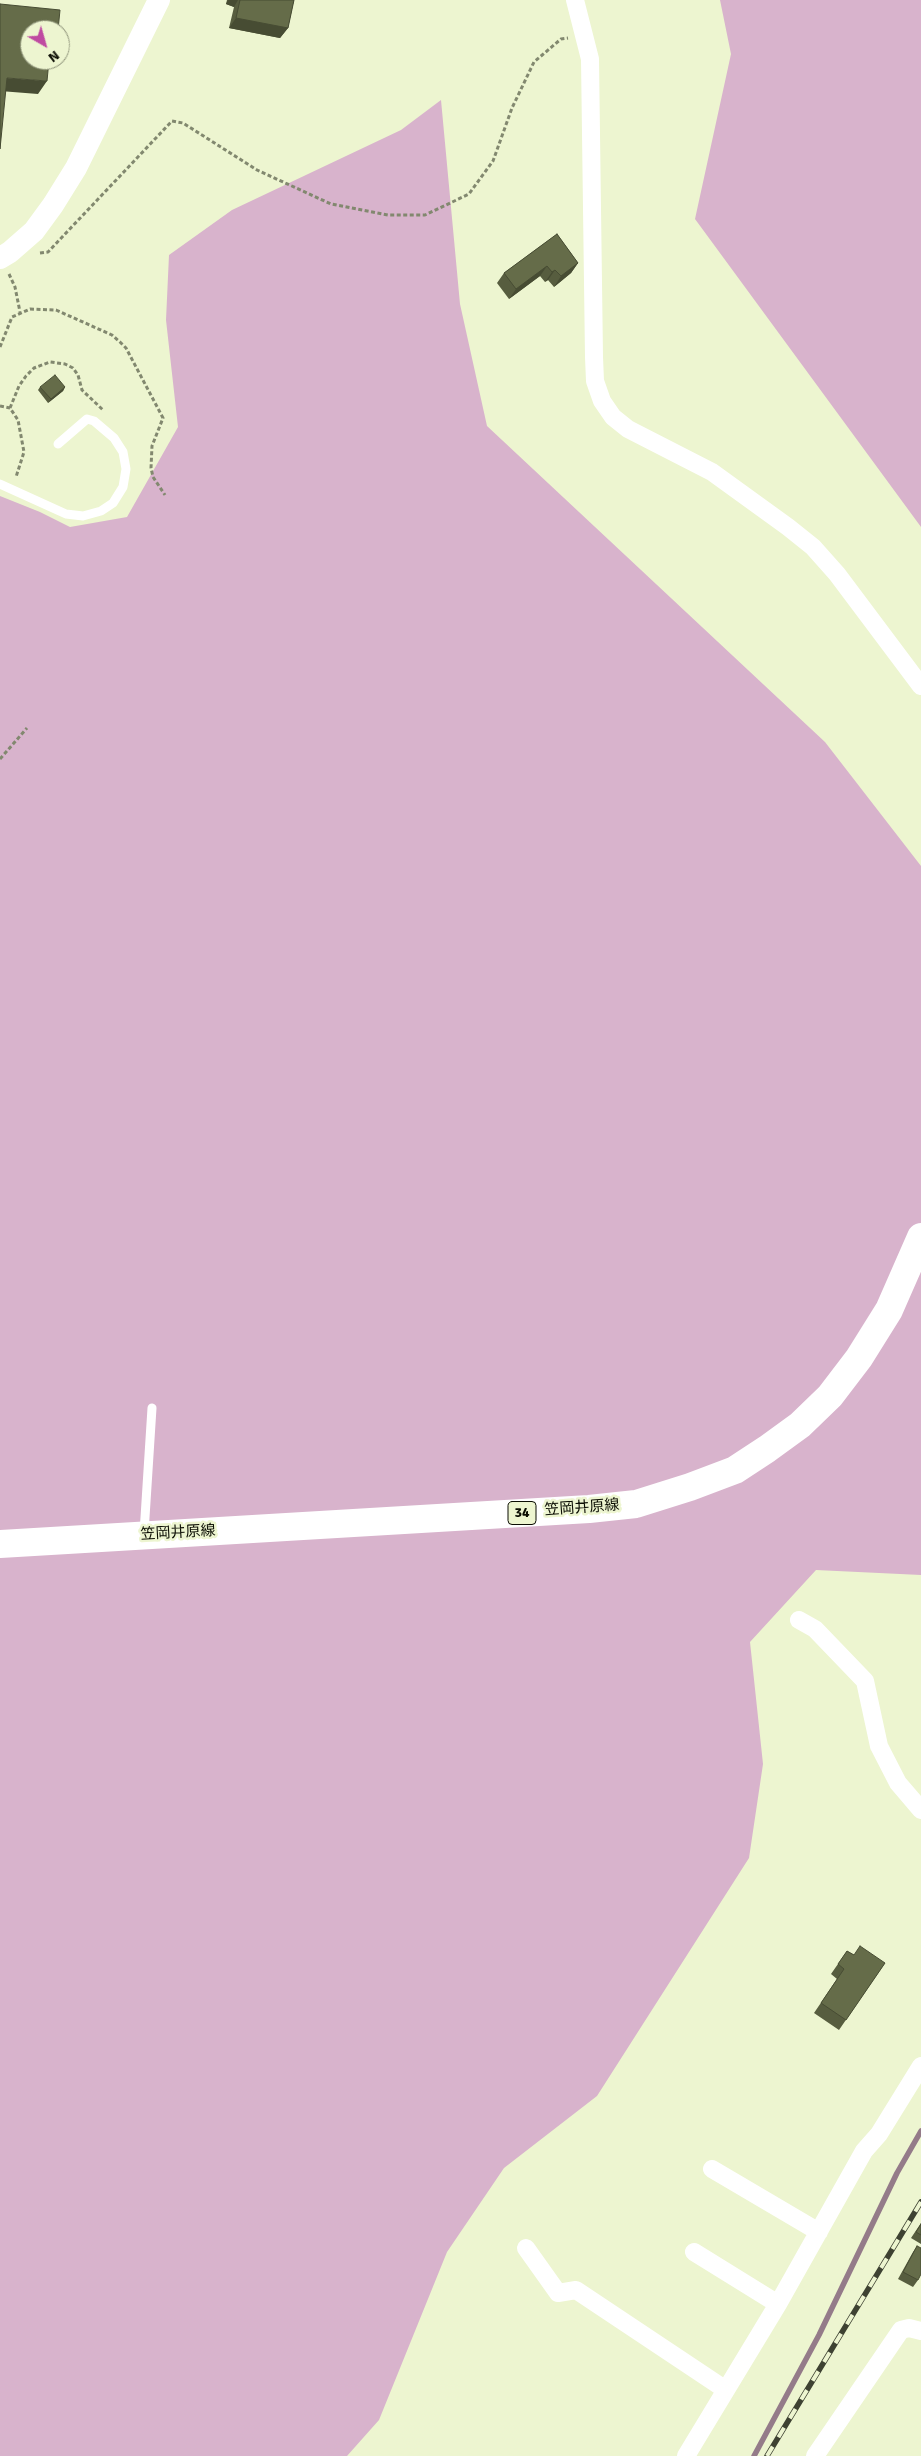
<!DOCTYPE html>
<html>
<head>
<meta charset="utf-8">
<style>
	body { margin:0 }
	#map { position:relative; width:921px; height:2456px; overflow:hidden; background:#edf5d0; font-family:Signika,sans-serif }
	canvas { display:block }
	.north { position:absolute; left:20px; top:20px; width:50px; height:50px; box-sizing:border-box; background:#edf5d0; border:1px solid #93987e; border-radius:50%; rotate:142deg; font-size:14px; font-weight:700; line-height:20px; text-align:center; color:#0b0d03 }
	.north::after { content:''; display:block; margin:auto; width:18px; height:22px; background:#bf4aa1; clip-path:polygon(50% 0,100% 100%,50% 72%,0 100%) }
</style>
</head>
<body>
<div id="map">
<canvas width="921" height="2456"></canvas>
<div class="north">N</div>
</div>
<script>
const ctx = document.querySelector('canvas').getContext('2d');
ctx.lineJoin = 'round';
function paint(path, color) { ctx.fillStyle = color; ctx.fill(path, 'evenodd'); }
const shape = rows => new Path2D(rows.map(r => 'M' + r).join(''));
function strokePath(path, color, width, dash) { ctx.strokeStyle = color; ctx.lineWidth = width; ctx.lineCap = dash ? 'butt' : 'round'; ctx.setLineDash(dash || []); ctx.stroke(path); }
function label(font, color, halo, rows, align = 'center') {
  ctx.font = font + ' Signika,"Noto Sans JP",sans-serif'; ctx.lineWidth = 5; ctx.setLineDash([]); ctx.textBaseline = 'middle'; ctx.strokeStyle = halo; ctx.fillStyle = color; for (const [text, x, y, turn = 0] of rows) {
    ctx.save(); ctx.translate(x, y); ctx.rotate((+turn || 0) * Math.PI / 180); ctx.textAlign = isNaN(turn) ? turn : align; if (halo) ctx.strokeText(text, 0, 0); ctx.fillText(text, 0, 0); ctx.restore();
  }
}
const forest = shape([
	[720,0,921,0,921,527,695,219,731,54],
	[441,100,460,304,487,426,825,742,921,866,921,1575,816,1570,750,1642,763,1764,749,1858,597,2096,504,2168,447,2252,379,2420,347,2456,0,2456,0,496,40,512,70,527,127,517,178,427,166,320,169,255,232,210,401,130]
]);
const stream = shape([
	[754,2456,819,2335,897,2173,921,2131]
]);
const path = shape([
	[40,253,48,252,172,121,183,123,257,170,331,204,388,215,425,215,469,194,493,161,512,108,534,62,561,39,568,38],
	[9,274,15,287,20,312],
	[0,347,12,317,30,309,56,310,112,335,120,342,126,348,163,418,152,446,151,468,153,477,165,495],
	[0,406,10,408,18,420,24,452,16,477],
	[10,408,19,386,26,376,34,368,50,362,65,364,73,368,78,375,82,390,103,410],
	[0,759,27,728]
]);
const service = shape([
	[0,484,66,514,83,516,101,511,113,503,123,487,126,469,123,452,114,438,94,421,87,419,58,444],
	[144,1533,152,1408]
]);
const minor = shape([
	[575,0,590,59,594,357,595,381,602,401,613,417,628,429,712,472,788,527,813,547,837,574,921,686],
	[799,1620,815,1629,865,1681,879,1746,898,1783,921,1810],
	[712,2169,819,2232],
	[526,2248,558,2293,576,2290,726,2390],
	[694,2252,778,2304],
	[686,2456,778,2304,864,2151,879,2134,921,2066],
	[815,2456,901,2330,909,2328,921,2331]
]);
const tertiary = shape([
	[0,258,10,252,34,231,53,205,76,168,159,0]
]);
const primary = shape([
	[0,1544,589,1509,636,1504,690,1487,735,1470,767,1449,800,1425,830,1396,859,1358,889,1310,921,1237]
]);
const rail = shape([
	[767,2456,921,2202]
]);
const wall = shape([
	[227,0,294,0,288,28,280,38,229,28,234,7,226,4],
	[557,234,578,263,571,273,554,287,548,280,545,282,540,276,509,299,497,283,504,273],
	[40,387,65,387,63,391,48,403,38,390],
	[847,1951,854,1955,885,1963,839,2030,814,2013,837,1979,831,1974],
	[921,2223,921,2244,911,2238],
	[917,2246,918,2280,913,2287,898,2279,913,2252]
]);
const shadedWall = shape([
	[228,0,238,0,234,7,226,4],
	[236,18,288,28,280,38,229,28],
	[7,78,47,81,38,94,0,91],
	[578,263,571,273,554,287,561,276],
	[547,266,540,276,509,299,516,289],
	[555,270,548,280,545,282,552,272],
	[65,387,63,391,48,403,51,399]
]);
const building = shape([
	[240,0,294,0,288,28,236,18,240,0],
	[0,4,60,10,58,30,30,30,30,60,49,60,47,81,7,78,0,149,0,4],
	[557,234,578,263,561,276,555,270,552,272,547,266,516,289,504,273,557,234],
	[55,375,65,387,51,399,40,387,55,375],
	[860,1946,885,1963,846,2020,821,2003,844,1969,838,1964,847,1951,854,1955,860,1946],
	[921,2224,921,2235,916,2232,921,2224],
	[917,2246,921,2248,921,2274,918,2280,903,2272,917,2246]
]);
const shields = [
	[522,1513,28]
];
const shieldNames = [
	["34",522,1513]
];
const streetNames = [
	["笠岡井原線",582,1508,-4],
	["笠岡井原線",178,1533,-3]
];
paint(forest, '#d8b3cc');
strokePath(stream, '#947b89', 5.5);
strokePath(path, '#82886f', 3, [4, 2.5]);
strokePath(service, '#fff', 9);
strokePath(minor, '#fff', 18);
strokePath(tertiary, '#fff', 22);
strokePath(primary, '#fff', 28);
strokePath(rail, '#3e4232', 5.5);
strokePath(rail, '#edf5d0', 4, [11]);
paint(wall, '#575d3f');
paint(shadedWall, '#474c33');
paint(building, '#656c49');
strokePath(building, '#474c33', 1);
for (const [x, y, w] of shields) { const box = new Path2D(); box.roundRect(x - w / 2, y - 11.5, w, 23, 4); ctx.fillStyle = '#edf5d0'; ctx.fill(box); strokePath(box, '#0b0d03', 1); }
label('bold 14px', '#0b0d03', null, shieldNames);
label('15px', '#0b0d03', '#edf5d0', streetNames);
</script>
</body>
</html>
